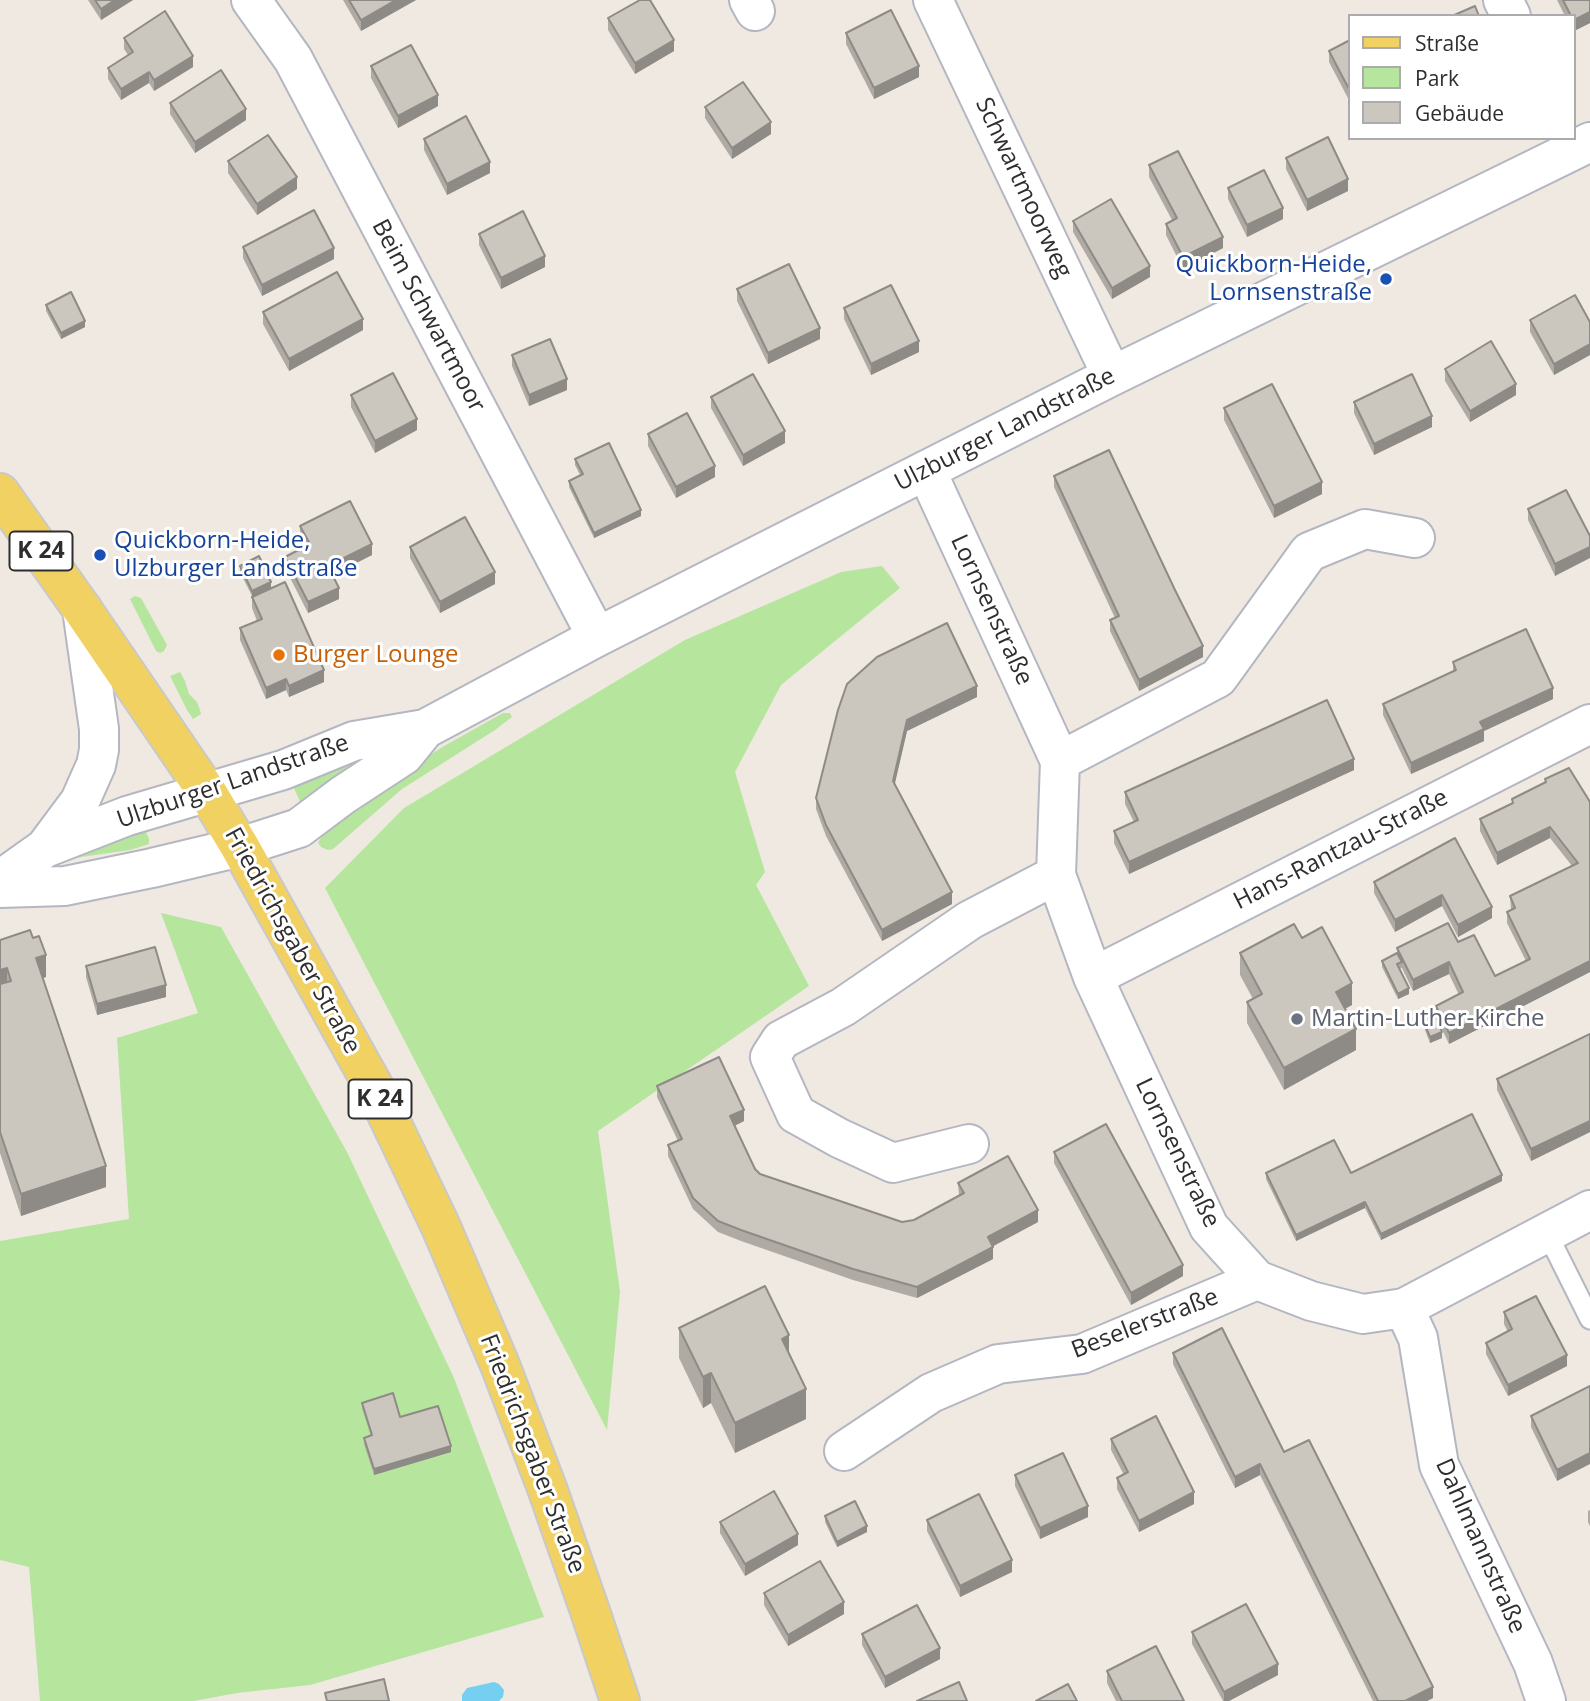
<!DOCTYPE html>
<html>
<head>
<meta charset="utf-8">
<style>
	body { margin:0 }
	#map { position:relative; width:1590px; height:1701px; overflow:hidden; background:#efe9e1; font-family:"Open Sans",sans-serif }
	canvas { display:block }
	.legend { position:absolute; left:1348px; top:14px; width:228px; height:126px; box-sizing:border-box; background:#fff; border:2px solid #ababab; margin:0; padding:9px 12px; list-style:none; font-size:21px; color:#2e2e2e }
	.legend li { display:flex; align-items:center; gap:14px; height:35px }
	.legend b { width:35px; border:2px solid #ababab }
</style>
</head>
<body>
<div id="map">
<canvas width="1590" height="1701"></canvas>
<ul class="legend">
<li><b style="height:9px;background:#f2d163"></b>Straße</li>
<li><b style="height:19px;background:#b6e59e"></b>Park</li>
<li><b style="height:19px;background:#cbc7bf"></b>Gebäude</li>
</ul>
</div>
<script>
const ctx = document.querySelector('canvas').getContext('2d');
ctx.lineJoin = 'round';
function paint(path, color) { ctx.fillStyle = color; ctx.fill(path, 'evenodd'); }
const shape = rows => new Path2D(rows.map(r => 'M' + r).join(''));
function strokePath(path, color, width, dash) { ctx.strokeStyle = color; ctx.lineWidth = width; ctx.lineCap = dash ? 'butt' : 'round'; ctx.setLineDash(dash || []); ctx.stroke(path); }
function label(font, color, halo, rows, align = 'center') {
  ctx.font = font + ' "Open Sans",sans-serif'; ctx.lineWidth = 6; ctx.setLineDash([]); ctx.textBaseline = 'middle'; ctx.strokeStyle = halo; ctx.fillStyle = color; for (const [text, x, y, turn = 0] of rows) {
    ctx.save(); ctx.translate(x, y); ctx.rotate((+turn || 0) * Math.PI / 180); ctx.textAlign = isNaN(turn) ? turn : align; if (halo) ctx.strokeText(text, 0, 0); ctx.fillText(text, 0, 0); ctx.restore();
  }
}
const green = shape([
	[882,566,900,588,781,685,735,772,765,872,756,885,809,986,598,1131,620,1292,607,1430,325,888,404,808,685,640,841,572],
	[135,596,141,598,167,645,164,651,160,653,156,651,130,599],
	[180,672,185,681,189,694,197,702,200,710,201,714,193,719,187,710,170,676],
	[503,713,510,713,512,717,495,730,402,789,333,849,328,850,321,847,318,843,324,832,379,788,444,746],
	[362,761,301,804,293,786],
	[145,829,149,839,149,844,130,850,74,858,73,857],
	[161,913,221,927,347,1152,454,1378,544,1617,310,1685,237,1693,194,1701,40,1701,29,1567,0,1560,0,1241,129,1219,117,1038,198,1013]
]);
const water = shape([
	[494,1682,499,1684,504,1690,503,1697,499,1701,462,1701,462,1695,467,1688]
]);
const service = shape([
	[1547,1233,1590,1319]
]);
const minor = shape([
	[251,0,293,59,597,637],
	[749,0,755,11],
	[933,0,1112,376],
	[1503,0,1511,16],
	[926,470,1060,761,1056,875,1093,977,1209,1227,1257,1280,1311,1301,1363,1314,1404,1308,1590,1210],
	[1060,761,1218,678,1309,552,1365,529,1415,538],
	[45,848,80,801,96,765,99,750,99,729,82,609],
	[0,880,45,848,127,816,283,770,354,741,425,729,597,637,1112,376,1590,142],
	[0,888,65,886,152,868,240,847,299,828,343,795,404,755,425,729],
	[1093,977,1590,724],
	[969,1144,893,1163,839,1138,796,1114,770,1057,781,1040,843,1007,970,920,1056,875],
	[1404,1308,1418,1338,1439,1465,1533,1663,1546,1701],
	[844,1451,931,1393,998,1364,1082,1354,1257,1280]
]);
const primary = shape([
	[0,493,82,609,207,792,240,847,375,1089,441,1227,500,1365,547,1488,590,1611,620,1701]
]);
const wall = shape([
	[88,0,133,0,101,20],
	[343,0,416,0,361,31],
	[1557,0,1590,0,1590,23,1574,31,1574,16,1565,16],
	[608,18,674,51,635,74,608,30],
	[846,33,919,77,874,99,846,44],
	[124,38,193,67,154,91,149,83,121,100,108,79,108,68,128,55,124,49],
	[1350,40,1350,102,1329,62,1329,51],
	[371,66,438,106,398,128,371,78],
	[170,103,246,120,195,153,170,114],
	[705,107,771,134,732,159,705,118],
	[424,139,490,173,447,195,424,150],
	[1286,158,1348,191,1307,211,1286,169],
	[228,161,297,189,257,215,228,173],
	[1149,165,1223,248,1183,269,1166,235,1166,224,1172,220,1149,177],
	[1228,188,1283,219,1247,237,1228,199],
	[1073,221,1150,277,1112,299,1073,232],
	[479,234,545,267,501,289,479,245],
	[243,247,334,259,262,296,243,258],
	[737,289,820,339,768,364,737,301],
	[46,305,85,327,61,339,46,311],
	[844,308,919,352,871,375,844,319],
	[263,312,363,330,289,371,263,324],
	[1530,320,1590,322,1590,355,1554,375,1530,332],
	[512,355,567,390,529,406,512,366],
	[1445,369,1516,395,1470,422,1445,381],
	[351,395,417,430,375,453,351,407],
	[711,397,785,443,743,466,711,408],
	[1354,402,1432,427,1374,455,1354,413],
	[1224,408,1322,494,1274,518,1224,420],
	[648,434,715,477,676,498,648,446],
	[575,459,641,516,594,538,569,487,569,481,580,475,575,465],
	[1054,476,1203,657,1139,691,1110,631,1110,620,1115,618,1054,487],
	[1528,509,1590,536,1555,576,1528,520],
	[300,526,372,555,333,575,339,599,308,613,285,568,285,557,305,547,300,537],
	[410,547,495,584,440,613,410,558],
	[240,566,271,588,324,682,289,697,286,690,266,699,240,640,240,628,257,621,252,608,252,596,240,572],
	[1453,662,1553,699,1484,731,1484,741,1411,774,1383,715,1383,704,1453,672],
	[847,684,977,697,907,731,894,785,952,904,882,941,826,836,816,809,816,798],
	[1354,770,1129,874,1114,843,1114,831,1134,822,1125,804,1125,792],
	[1545,779,1590,802,1590,972,1449,1044,1438,1021,1442,1038,1430,1043,1423,1025,1423,1020,1436,1016,1436,1006,1459,995,1449,974,1413,991,1402,968,1399,969,1409,994,1398,999,1382,967,1382,961,1397,953,1397,948,1458,942,1495,976,1526,961,1507,923,1507,912,1511,910,1510,896,1572,866,1550,838,1497,865,1480,831,1480,819,1512,804,1512,799,1545,783],
	[1455,838,1492,918,1458,937,1442,906,1395,932,1374,893,1374,882],
	[1302,938,1352,1005,1345,1008,1356,1050,1284,1090,1247,1023,1247,1002,1253,999,1240,975,1240,953],
	[0,940,46,977,43,978,106,1187,21,1216,0,1153],
	[86,966,166,997,97,1015,86,977],
	[1590,1034,1590,1132,1531,1161,1497,1090,1497,1079],
	[657,1086,744,1121,734,1126,755,1169,760,1174,902,1222,914,1220,959,1195,958,1183,1038,1222,992,1246,993,1259,917,1298,853,1280,741,1241,718,1232,693,1209,668,1156,668,1145,678,1141,657,1097],
	[1054,1152,1183,1276,1131,1305,1054,1163],
	[1266,1173,1351,1173,1502,1181,1381,1240,1365,1208,1296,1241,1266,1179],
	[1504,1312,1567,1366,1508,1396,1486,1354,1486,1343,1508,1332,1504,1324],
	[679,1328,789,1353,806,1419,735,1453,711,1403,703,1408,679,1358],
	[1173,1353,1284,1452,1433,1698,1427,1701,1373,1701,1260,1475,1235,1488,1173,1364],
	[1590,1386,1557,1481,1531,1427,1531,1416],
	[362,1403,400,1417,451,1452,374,1475,364,1444,364,1438,371,1436,362,1408],
	[1111,1439,1194,1504,1139,1532,1117,1489,1117,1478,1124,1475,1111,1450],
	[1015,1475,1088,1517,1040,1539,1015,1486],
	[1590,1510,1590,1526,1588,1522,1588,1511],
	[825,1516,867,1532,837,1547,825,1522],
	[927,1520,1012,1572,960,1597,927,1531],
	[720,1522,798,1545,745,1576,720,1533],
	[764,1593,844,1614,788,1646,764,1605],
	[1192,1632,1278,1675,1229,1701,1223,1701,1192,1644],
	[862,1634,940,1659,885,1688,862,1645],
	[1107,1671,1184,1701,1116,1701,1107,1683]
]);
const shadedWall = shape([
	[115,0,133,0,101,20,101,9],
	[396,0,416,0,361,31,361,20],
	[1590,12,1590,23,1574,31,1574,20],
	[674,40,674,51,635,74,635,63],
	[193,56,193,67,154,91,154,80],
	[919,66,919,77,874,99,874,88],
	[149,72,149,83,121,100,121,89],
	[438,95,438,106,398,128,398,116],
	[246,109,246,120,195,153,195,142],
	[771,122,771,134,732,159,732,148],
	[490,162,490,173,447,195,447,184],
	[297,177,297,189,257,215,257,204],
	[1348,179,1348,191,1307,211,1307,200],
	[1283,208,1283,219,1247,237,1247,225],
	[1223,237,1223,248,1183,269,1183,257],
	[334,248,334,259,262,296,262,285],
	[545,256,545,267,501,289,501,278],
	[1150,266,1150,277,1112,299,1112,288],
	[363,319,363,330,289,371,289,359],
	[85,321,85,327,61,339,61,333],
	[820,328,820,339,768,364,768,353],
	[919,341,919,352,871,375,871,364],
	[1590,344,1590,355,1554,375,1554,364],
	[567,379,567,390,529,406,529,395],
	[1516,384,1516,395,1470,422,1470,411],
	[1432,416,1432,427,1374,455,1374,444],
	[417,419,417,430,375,453,375,441],
	[785,431,785,443,743,466,743,455],
	[715,466,715,477,676,498,676,487],
	[1322,482,1322,494,1274,518,1274,506],
	[641,510,641,516,594,538,594,533],
	[372,544,372,555,328,577,328,566],
	[1590,547,1590,558,1555,576,1555,564],
	[495,572,495,584,440,613,440,602],
	[271,582,271,588,252,597,252,591],
	[339,588,339,599,308,613,308,602],
	[1203,646,1203,657,1139,691,1139,680],
	[324,670,324,682,289,697,289,686],
	[286,679,286,690,266,699,266,688],
	[977,686,977,697,907,731,893,792,893,781,907,720],
	[1553,688,1553,699,1484,731,1484,741,1411,774,1411,763,1480,722],
	[1354,759,1354,770,1129,874,1129,862],
	[1550,827,1550,838,1497,865,1497,853],
	[952,892,952,904,882,941,882,930],
	[1442,895,1442,906,1395,932,1395,920],
	[1492,907,1492,918,1458,937,1458,925],
	[46,955,46,977,36,980,36,958],
	[1590,961,1590,972,1449,1044,1449,1033],
	[1449,962,1449,974,1413,991,1413,980],
	[7,968,7,990,0,992,0,970],
	[1352,983,1352,1005,1336,1014,1336,992],
	[166,985,166,997,97,1015,97,1004],
	[1409,988,1409,994,1398,999,1398,994],
	[1356,1029,1356,1050,1284,1090,1284,1068],
	[1442,1032,1442,1038,1430,1043,1430,1037],
	[744,1110,744,1121,730,1128,730,1116],
	[1590,1121,1590,1132,1531,1161,1531,1149],
	[106,1166,106,1187,21,1216,21,1194],
	[1502,1175,1502,1181,1381,1240,1381,1234],
	[1365,1202,1365,1208,1296,1241,1296,1235],
	[1038,1210,1038,1222,988,1249,988,1237],
	[993,1247,993,1259,917,1298,917,1287],
	[1183,1265,1183,1276,1131,1305,1131,1293],
	[789,1335,789,1366,782,1339],
	[1567,1355,1567,1366,1508,1396,1508,1385],
	[711,1373,711,1403,703,1408,703,1377],
	[806,1389,806,1419,735,1453,735,1423],
	[451,1446,451,1452,374,1475,374,1469],
	[1590,1453,1590,1464,1557,1481,1557,1470],
	[1260,1464,1260,1475,1235,1488,1235,1477],
	[1194,1492,1194,1504,1139,1532,1139,1521],
	[1088,1506,1088,1517,1040,1539,1040,1528],
	[867,1526,867,1532,837,1547,837,1542],
	[798,1534,798,1545,745,1576,745,1564],
	[1012,1560,1012,1572,960,1597,960,1586],
	[844,1602,844,1614,788,1646,788,1635],
	[940,1648,940,1659,885,1688,885,1677],
	[1278,1664,1278,1675,1229,1701,1224,1701,1224,1692],
	[1433,1687,1433,1698,1427,1701,1405,1701]
]);
const building = shape([
	[95,0,115,0,101,9,95,0],
	[349,0,396,0,361,20,349,0],
	[640,0,650,0,674,40,635,63,608,18,640,0],
	[1563,0,1590,0,1590,12,1574,20,1574,16,1571,16,1563,0],
	[1475,6,1479,16,1452,16,1475,6],
	[891,10,919,66,874,88,846,33,891,10],
	[165,11,193,56,154,80,149,72,121,89,108,68,133,52,124,38,165,11],
	[1350,40,1350,91,1329,51,1350,40],
	[411,45,438,95,398,116,371,66,411,45],
	[221,70,246,109,195,142,170,103,221,70],
	[743,82,771,122,732,148,705,107,743,82],
	[466,116,490,162,447,184,424,139,466,116],
	[268,135,297,177,257,204,228,161,268,135],
	[1328,137,1348,179,1307,200,1286,158,1328,137],
	[1178,151,1223,237,1183,257,1166,224,1177,218,1149,165,1178,151],
	[1264,170,1283,208,1247,225,1228,188,1264,170],
	[1111,199,1150,266,1112,288,1073,221,1111,199],
	[314,210,334,248,262,285,243,247,314,210],
	[523,211,545,256,501,278,479,234,523,211],
	[789,264,820,328,768,353,737,289,789,264],
	[337,272,363,319,289,359,263,312,337,272],
	[891,285,919,341,871,364,844,308,891,285],
	[71,292,85,321,61,333,46,305,71,292],
	[1575,295,1590,322,1590,344,1554,364,1530,320,1575,295],
	[550,339,567,379,529,395,512,355,550,339],
	[1491,341,1516,384,1470,411,1445,369,1491,341],
	[393,373,417,419,375,441,351,395,393,373],
	[753,374,785,431,743,455,711,397,753,374],
	[1412,374,1432,416,1374,444,1354,402,1412,374],
	[1272,384,1322,482,1274,506,1224,408,1272,384],
	[687,413,715,466,676,487,648,434,687,413],
	[609,443,641,510,594,533,569,481,583,474,575,459,609,443],
	[1109,450,1175,590,1203,646,1139,680,1110,620,1119,616,1054,476,1109,450],
	[1566,490,1590,536,1590,547,1555,564,1528,509,1566,490],
	[350,501,372,544,328,566,339,588,308,602,285,557,310,544,300,526,350,501],
	[465,517,495,572,440,602,410,547,465,517],
	[259,556,271,582,252,591,240,566,259,556],
	[285,582,324,670,289,686,286,679,266,688,240,628,262,619,252,597,285,582],
	[947,623,977,686,907,720,893,781,952,892,882,930,826,825,816,798,838,710,847,684,877,657,947,623],
	[1526,629,1553,688,1480,722,1484,729,1411,763,1383,704,1456,670,1453,662,1526,629],
	[1327,700,1354,759,1129,862,1114,831,1138,820,1125,792,1327,700],
	[1569,768,1590,802,1590,961,1449,1033,1436,1006,1463,992,1449,962,1413,980,1397,948,1448,923,1458,942,1474,935,1495,976,1530,959,1507,912,1515,908,1510,896,1578,863,1550,827,1497,853,1480,819,1513,803,1512,799,1546,782,1545,779,1569,768],
	[1455,838,1492,907,1458,925,1442,895,1395,920,1374,882,1455,838],
	[1294,924,1302,938,1322,927,1352,983,1336,992,1356,1029,1284,1068,1247,1002,1262,994,1240,953,1294,924],
	[30,930,33,938,39,936,46,955,36,958,106,1166,21,1194,0,1132,0,984,11,981,7,968,0,970,0,940,30,930],
	[155,947,166,985,97,1004,86,966,155,947],
	[1397,953,1402,962,1397,964,1409,988,1398,994,1382,961,1397,953],
	[1435,1014,1442,1032,1430,1037,1423,1020,1435,1014],
	[1590,1034,1590,1121,1531,1149,1497,1079,1590,1034],
	[719,1057,744,1110,730,1116,755,1169,760,1174,902,1222,914,1220,964,1193,958,1183,1008,1156,1038,1210,988,1237,993,1247,917,1287,853,1269,741,1230,718,1221,693,1198,668,1145,682,1139,657,1086,719,1057],
	[1472,1114,1502,1175,1381,1234,1365,1202,1296,1235,1266,1173,1334,1140,1351,1173,1472,1114],
	[1106,1124,1183,1265,1131,1293,1054,1152,1106,1124],
	[765,1286,789,1335,782,1339,806,1389,735,1423,711,1373,703,1377,679,1328,765,1286],
	[1536,1296,1567,1355,1508,1385,1486,1343,1512,1329,1504,1312,1536,1296],
	[1222,1328,1284,1452,1309,1440,1433,1687,1405,1701,1378,1701,1260,1464,1235,1477,1173,1353,1222,1328],
	[1590,1386,1590,1453,1557,1470,1531,1416,1590,1386],
	[393,1393,400,1417,438,1406,451,1446,374,1469,364,1438,372,1435,362,1403,393,1393],
	[1156,1416,1194,1492,1139,1521,1117,1478,1128,1472,1111,1439,1156,1416],
	[1063,1453,1088,1506,1040,1528,1015,1475,1063,1453],
	[774,1491,798,1534,745,1564,720,1522,774,1491],
	[979,1494,1012,1560,960,1586,927,1520,979,1494],
	[855,1501,867,1526,837,1542,825,1516,855,1501],
	[820,1561,844,1602,788,1635,764,1593,820,1561],
	[1246,1604,1278,1664,1224,1692,1192,1632,1246,1604],
	[917,1605,940,1648,885,1677,862,1634,917,1605],
	[1156,1646,1184,1701,1122,1701,1107,1671,1156,1646],
	[384,1679,389,1701,327,1701,325,1693,384,1679],
	[959,1682,967,1701,917,1701,959,1682],
	[1068,1684,1077,1701,1036,1701,1068,1684]
]);
const markers = [
	[1386,279,7,"#1a4fb4"],
	[100,555,7,"#1a4fb4"],
	[279,655,7,"#e8710a"],
	[1297,1019,7,"#6b7280"]
];
const shields = [
	[41,551,63],
	[380,1099,63]
];
const shieldNames = [
	["K 24",41,551],
	["K 24",380,1099]
];
const streetNames = [
	["Schwartmoorweg",1023,188,65],
	["Beim Schwartmoor",428,316,62],
	["Ulzburger Landstraße",1005,430,-27],
	["Lornsenstraße",991,610,65],
	["Ulzburger Landstraße",233,782,-19],
	["Hans-Rantzau-Straße",1341,850,-27],
	["Friedrichsgaber Straße",292,941,61],
	["Lornsenstraße",1177,1153,64],
	["Beselerstraße",1145,1324,-21],
	["Friedrichsgaber Straße",532,1454,69],
	["Dahlmannstraße",1480,1546,66]
];
const transitNames = [
	["Quickborn-Heide,",1372,265],
	["Lornsenstraße",1372,293],
	["Quickborn-Heide,",114,541,"left"],
	["Ulzburger Landstraße",114,569,"left"]
];
const foodNames = [
	["Burger Lounge",293,655]
];
const worshipNames = [
	["Martin-Luther-Kirche",1311,1019]
];
paint(green, '#b6e59e');
paint(water, '#75cff0');
strokePath(service, '#b4b7c1', 23);
strokePath(minor, '#b4b7c1', 42);
strokePath(primary, '#c9c9c9', 42);
strokePath(service, '#fff', 19);
strokePath(minor, '#fff', 38);
strokePath(primary, '#f2d163', 38);
paint(wall, '#afaba4');
paint(shadedWall, '#8e8b86');
paint(building, '#cbc7bf');
strokePath(building, '#8e8b86', 2);
for (const [x, y, r, color] of markers) { const dot = new Path2D(); dot.arc(x, y, r, 0, 2 * Math.PI); ctx.fillStyle = color; ctx.fill(dot); strokePath(dot, '#fff', 2.5); }
for (const [x, y, w] of shields) { const box = new Path2D(); box.roundRect(x - w / 2, y - 19.5, w, 39, 5); ctx.fillStyle = '#fff'; ctx.fill(box); strokePath(box, '#2e2e2e', 2); }
label('bold 23px', '#2e2e2e', null, shieldNames);
label('24px', '#2e2e2e', '#fff', streetNames);
label('24px', '#164399', '#fff', transitNames, 'right');
label('24px', '#c56008', '#fff', foodNames, 'left');
label('24px', '#5b616d', '#fff', worshipNames, 'left');
</script>
</body>
</html>
